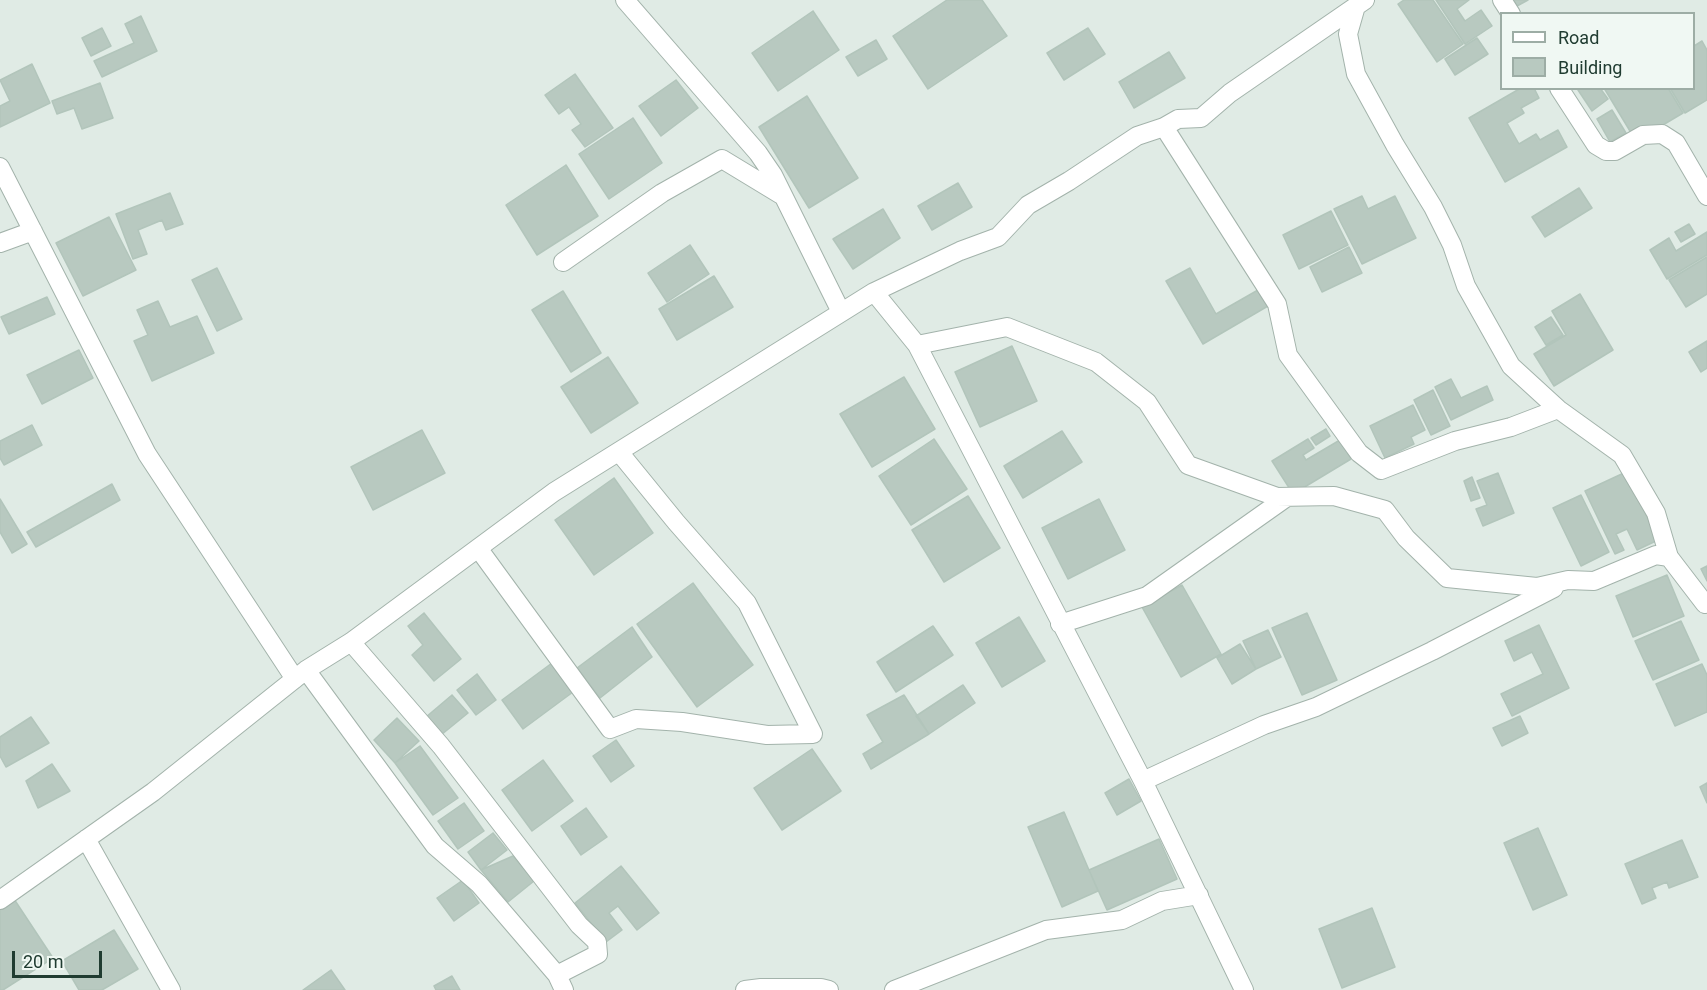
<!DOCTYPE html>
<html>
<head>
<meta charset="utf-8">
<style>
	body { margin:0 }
	#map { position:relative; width:1707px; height:990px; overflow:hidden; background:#e0ebe5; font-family:Roboto,sans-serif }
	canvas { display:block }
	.legend { position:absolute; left:1500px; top:12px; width:195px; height:78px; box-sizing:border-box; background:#f0f8f3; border:2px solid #9dada5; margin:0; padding:8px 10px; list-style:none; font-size:18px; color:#203c31 }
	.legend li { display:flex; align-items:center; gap:12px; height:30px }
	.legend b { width:30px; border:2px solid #9dada5 }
	.scale { position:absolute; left:12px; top:951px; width:90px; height:27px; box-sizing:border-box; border:3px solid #203c31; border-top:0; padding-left:8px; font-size:18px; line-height:21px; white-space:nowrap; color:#203c31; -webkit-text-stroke:4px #f0f8f3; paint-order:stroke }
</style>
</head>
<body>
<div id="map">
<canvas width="1707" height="990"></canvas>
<ul class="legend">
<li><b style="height:8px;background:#fff"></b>Road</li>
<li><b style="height:16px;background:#b8c9c0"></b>Building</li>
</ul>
<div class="scale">20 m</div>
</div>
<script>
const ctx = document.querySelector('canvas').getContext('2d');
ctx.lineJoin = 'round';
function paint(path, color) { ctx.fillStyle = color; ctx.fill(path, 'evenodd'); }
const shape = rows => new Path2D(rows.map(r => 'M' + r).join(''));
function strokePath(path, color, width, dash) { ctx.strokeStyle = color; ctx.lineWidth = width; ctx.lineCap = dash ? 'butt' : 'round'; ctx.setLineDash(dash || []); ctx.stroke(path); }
const building = shape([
	[947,0,982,0,1007,36,928,89,893,36,947,0],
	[1404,0,1433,0,1463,44,1437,62,1398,4,1404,0],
	[1436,0,1469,0,1457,9,1465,21,1481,10,1492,26,1465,44,1436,0],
	[1514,0,1528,0,1517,6,1514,0],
	[813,11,839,50,778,91,752,53,813,11],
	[141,16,157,51,102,77,94,61,134,43,125,24,141,16],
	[102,28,111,46,91,56,82,38,102,28],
	[1088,28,1105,54,1064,80,1047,53,1088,28],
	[1477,38,1488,54,1455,75,1445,59,1477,38],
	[876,40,887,59,858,76,846,57,876,40],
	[1702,41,1707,50,1707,100,1685,113,1670,88,1694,88,1694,46,1702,41],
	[1169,52,1185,78,1134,108,1119,82,1169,52],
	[32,64,50,103,0,127,0,106,10,101,0,80,32,64],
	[575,74,613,128,585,147,572,130,581,124,569,107,559,114,545,95,575,74],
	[676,80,698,108,661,136,639,106,676,80],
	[100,83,113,118,82,129,74,108,57,114,52,101,100,83],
	[1521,88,1534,88,1539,98,1521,108,1524,113,1507,123,1519,144,1536,134,1540,140,1558,130,1567,147,1505,182,1469,118,1521,88],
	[1581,88,1600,88,1608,99,1592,111,1578,90,1581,88],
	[1604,88,1668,88,1683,113,1636,141,1604,88],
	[807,96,858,178,809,208,759,127,807,96],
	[1612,110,1626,133,1610,142,1597,119,1612,110],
	[633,118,662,163,609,199,579,154,633,118],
	[566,165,598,216,537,255,506,205,566,165],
	[958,183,972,207,932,230,918,206,958,183],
	[1579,188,1592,208,1545,237,1532,217,1579,188],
	[170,193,183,224,166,230,162,220,138,230,147,254,133,259,116,214,170,193],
	[1362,196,1368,209,1395,196,1416,238,1362,264,1334,209,1362,196],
	[883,209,900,238,853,269,833,239,883,209],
	[1331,211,1348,245,1299,269,1283,235,1331,211],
	[109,217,136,270,83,296,56,243,109,217],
	[1689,224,1695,234,1681,242,1675,232,1689,224],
	[1707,232,1707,255,1667,279,1650,250,1669,238,1676,251,1707,232],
	[690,245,709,274,667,302,648,273,690,245],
	[1349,247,1362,273,1322,292,1310,267,1349,247],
	[1707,257,1707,294,1686,307,1669,280,1707,257],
	[217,268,242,319,217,331,192,280,217,268],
	[1190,268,1216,314,1258,290,1268,306,1203,344,1166,281,1190,268],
	[714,276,733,307,677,340,659,309,714,276],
	[563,291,601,353,571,372,532,310,563,291],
	[1580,294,1613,350,1554,386,1534,354,1566,335,1552,311,1580,294],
	[47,297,55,314,9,334,1,317,47,297],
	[158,301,170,327,197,316,214,353,152,381,134,341,148,335,137,310,158,301],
	[1551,317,1563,335,1546,345,1535,327,1551,317],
	[1707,341,1707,368,1701,372,1689,352,1707,341],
	[1012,346,1037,401,980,427,955,372,1012,346],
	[79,350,93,378,42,404,27,375,79,350],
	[608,357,638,403,591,433,561,387,608,357],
	[904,377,935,429,872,467,840,414,904,377],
	[1451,379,1461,398,1487,386,1493,400,1451,420,1435,387,1451,379],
	[1433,390,1450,426,1431,435,1414,400,1433,390],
	[1413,405,1425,430,1411,437,1414,444,1385,458,1370,426,1413,405],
	[32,425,42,445,4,465,0,458,0,441,32,425],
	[1326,429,1330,436,1316,445,1311,438,1326,429],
	[422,430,445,473,373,510,351,467,422,430],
	[1062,431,1082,462,1023,498,1004,466,1062,431],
	[934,439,967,489,911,525,879,476,934,439],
	[1308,439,1314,448,1303,455,1306,460,1340,440,1351,459,1293,494,1272,461,1308,439],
	[1626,472,1658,540,1637,550,1627,529,1616,534,1624,550,1615,554,1585,491,1626,472],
	[1498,473,1514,513,1483,526,1476,509,1487,505,1477,481,1498,473],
	[1472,477,1480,498,1471,501,1464,481,1472,477],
	[614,478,653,533,594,575,555,520,614,478],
	[112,484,120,500,36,547,27,532,112,484],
	[1581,495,1609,552,1581,566,1553,508,1581,495],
	[968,496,1000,548,944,582,912,530,968,496],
	[0,499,27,544,12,553,0,532,0,499],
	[1099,499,1125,550,1068,579,1042,528,1099,499],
	[1707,566,1707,581,1701,569,1707,566],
	[1667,575,1684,616,1633,637,1616,596,1667,575],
	[693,583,753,665,697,707,637,624,693,583],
	[1182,585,1221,654,1181,677,1142,607,1182,585],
	[424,613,461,659,434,681,412,655,423,645,408,626,424,613],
	[1307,613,1337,680,1302,695,1272,628,1307,613],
	[1019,617,1045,661,1002,687,976,643,1019,617],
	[1681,621,1699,660,1653,680,1635,641,1681,621],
	[1539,625,1569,688,1512,716,1501,694,1543,674,1532,652,1514,661,1505,641,1539,625],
	[933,626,953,655,896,692,877,662,933,626],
	[632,627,652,657,600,698,577,668,632,627],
	[1268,630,1281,657,1256,669,1243,641,1268,630],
	[1240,644,1256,669,1232,684,1217,658,1240,644],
	[552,663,573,692,523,729,502,700,552,663],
	[1702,664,1707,675,1707,712,1675,726,1656,684,1702,664],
	[477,674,496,700,476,715,457,690,477,674],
	[963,685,975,703,929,734,916,716,963,685],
	[452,695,468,713,441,735,426,717,452,695],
	[904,695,929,734,871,769,863,754,883,742,867,715,904,695],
	[1520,716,1528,733,1502,746,1493,728,1520,716],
	[31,717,49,743,6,767,0,756,0,737,31,717],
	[397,718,419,741,395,763,374,740,397,718],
	[616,740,634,766,611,782,593,756,616,740],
	[420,746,458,798,433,815,395,763,420,746],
	[812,749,841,791,782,830,754,788,812,749],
	[543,760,573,801,532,831,502,790,543,760],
	[52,764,70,791,38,808,26,781,52,764],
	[1129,779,1141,801,1117,815,1105,793,1129,779],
	[1707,783,1707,803,1700,787,1707,783],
	[464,803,484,831,458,849,438,821,464,803],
	[586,808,607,837,581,855,561,826,586,808],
	[1064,812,1098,891,1062,907,1028,827,1064,812],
	[1538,828,1567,895,1533,910,1504,843,1538,828],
	[493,833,507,850,481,870,468,852,493,833],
	[1159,839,1177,879,1107,910,1089,870,1159,839],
	[1682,840,1698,877,1669,888,1667,882,1652,888,1656,898,1642,904,1625,864,1682,840],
	[513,856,534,881,508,902,481,870,513,856],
	[621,866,659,913,637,930,618,906,609,913,622,930,606,942,575,903,621,866],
	[463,880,479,903,454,921,437,898,463,880],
	[14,899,53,958,3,990,0,990,0,908,14,899],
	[1372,908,1395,967,1342,988,1319,929,1372,908],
	[114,930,138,969,102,990,79,990,62,961,114,930],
	[331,970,345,990,303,990,331,970],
	[452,976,460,990,436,990,434,986,452,976]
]);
const street = shape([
	[625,0,758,153,773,175,841,312],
	[1502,0,1511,14],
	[1356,6,1348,34,1356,74,1395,145,1433,207,1452,245,1466,286,1511,366,1558,409,1622,455,1656,513,1669,557],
	[1559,88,1596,145,1606,151,1615,151,1643,135,1662,134,1676,143,1707,196],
	[1164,127,1277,304,1288,355,1359,453,1381,470,1455,441,1511,427,1558,409],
	[0,167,147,454,295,679],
	[0,243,33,231],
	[563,262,662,193,722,159,783,196],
	[874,292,917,345,1143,781,1244,990],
	[917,345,1007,327,1096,362,1147,402,1188,465,1277,497,1334,496,1385,510,1406,538,1447,578,1537,587,1568,580,1594,581,1656,555,1669,557,1705,604,1707,603],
	[478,548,610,729,636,719,682,722,767,735,813,734,747,603,676,522,619,452],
	[1060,624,1147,596,1287,497],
	[351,642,441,746,579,925,597,942,598,954,557,975],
	[306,670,435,846,479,884,557,975,564,990],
	[1143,781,1264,725,1316,707,1432,651,1554,588],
	[86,839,171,990],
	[0,900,153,792,306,670,351,642,554,492,874,292,960,251,998,237,1028,205,1069,181,1137,136,1164,127,1178,119,1201,118,1230,93,1365,0],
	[745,990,761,988,821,988,829,990],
	[894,990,1046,930,1122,920,1162,901,1199,895]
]);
paint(building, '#b8c9c0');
strokePath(building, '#b2c5bb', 1.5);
strokePath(street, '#a3b3ab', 20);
strokePath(street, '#fff', 18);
</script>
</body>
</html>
